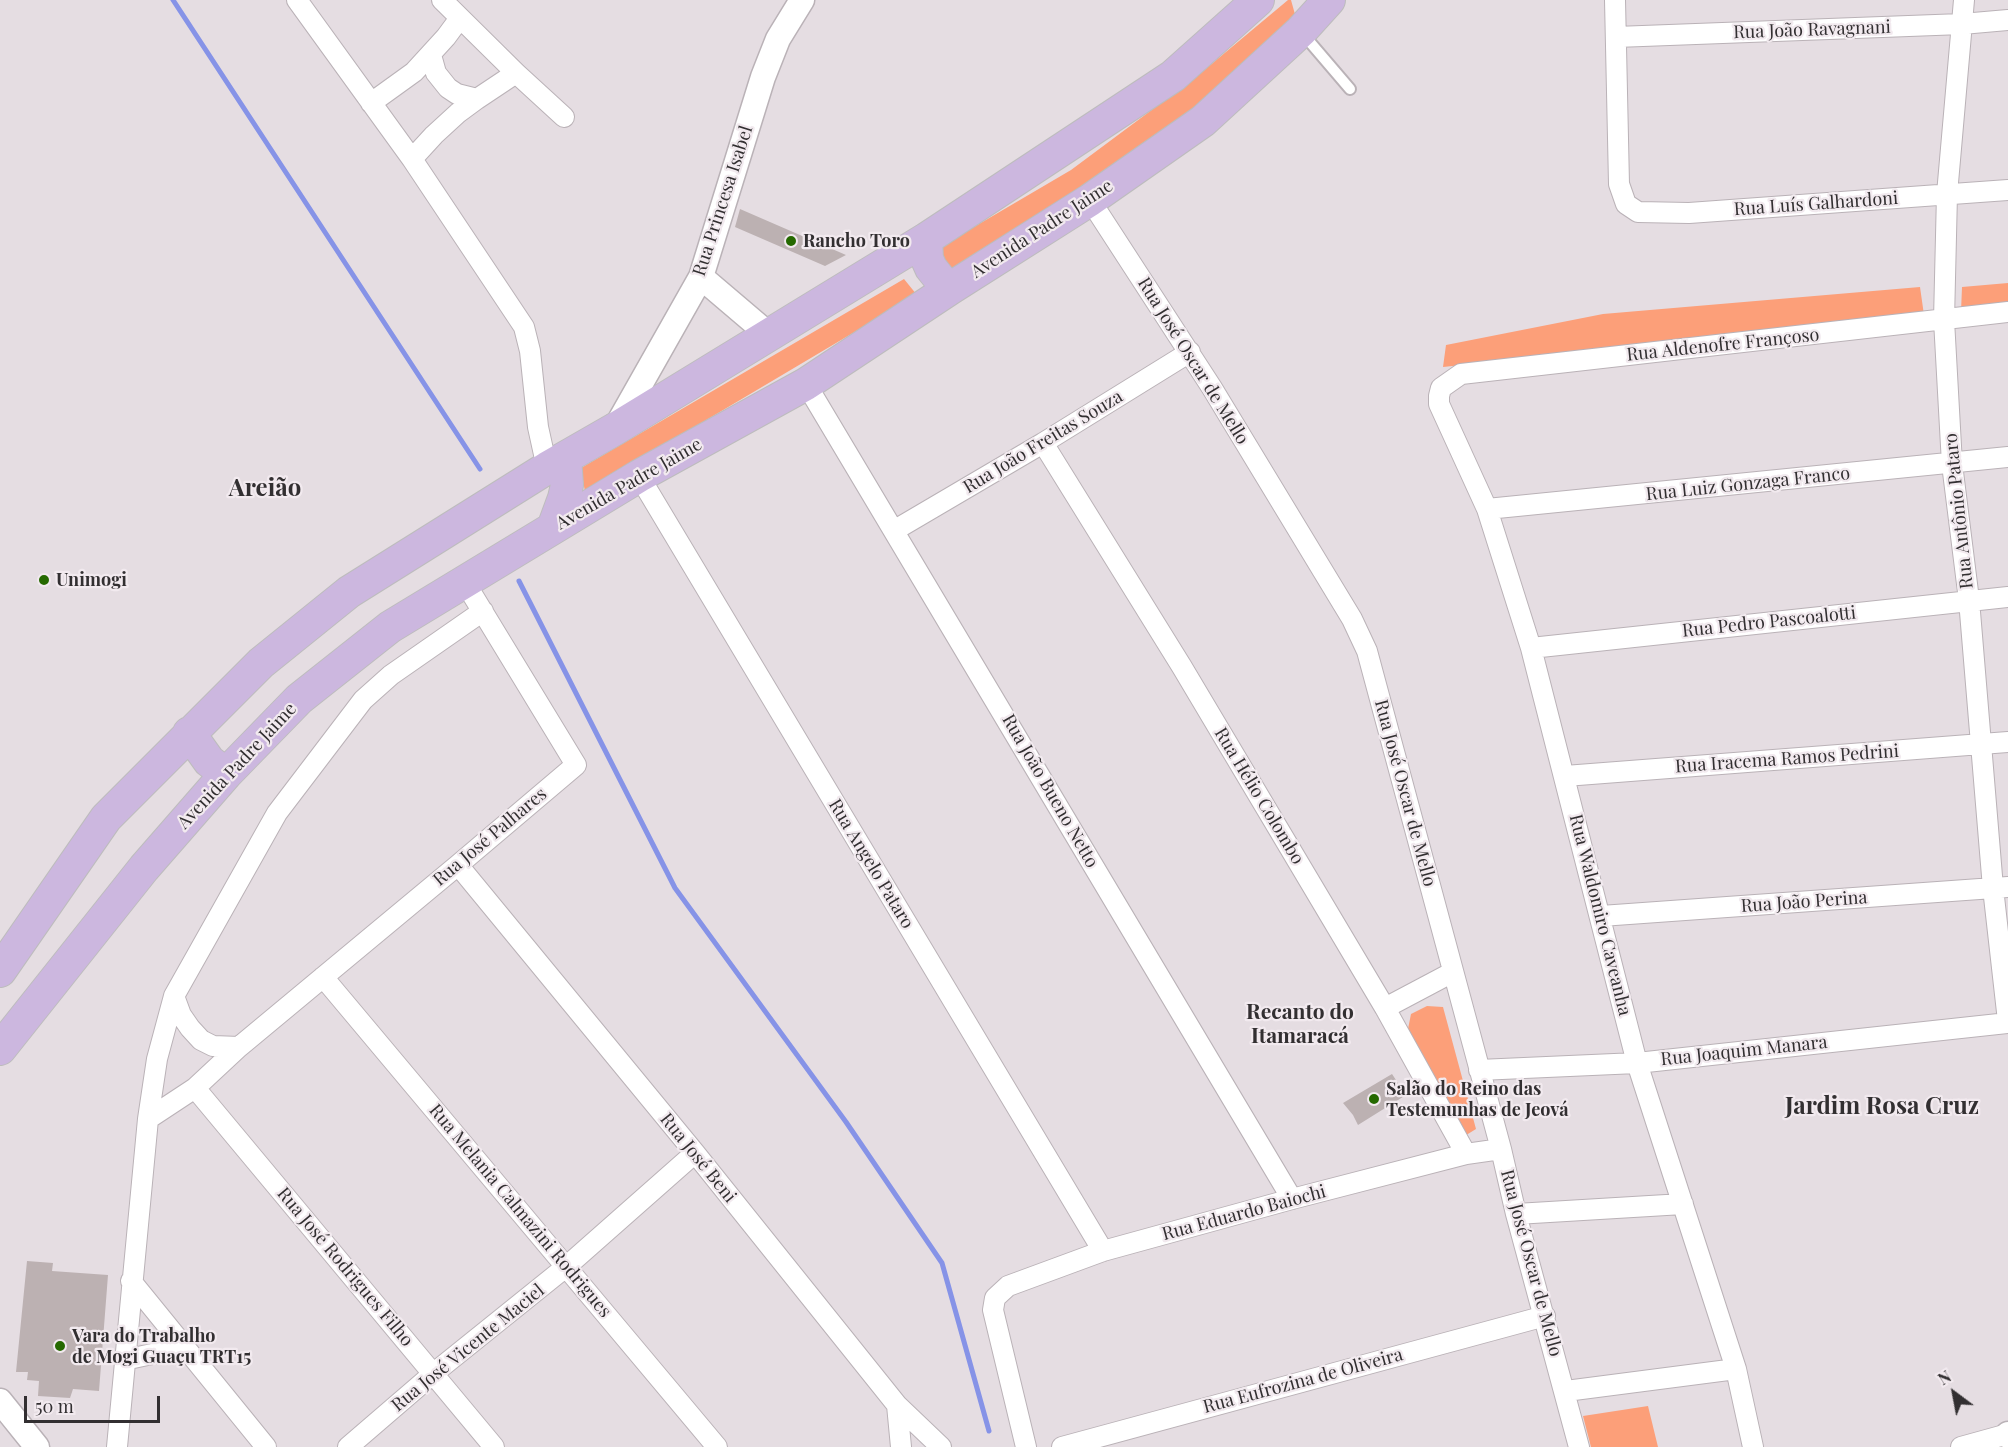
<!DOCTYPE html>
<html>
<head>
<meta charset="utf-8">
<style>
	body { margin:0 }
	#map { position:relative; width:2008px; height:1447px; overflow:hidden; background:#e5dde2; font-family:"Playfair Display",serif }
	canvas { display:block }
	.north { position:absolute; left:1924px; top:1363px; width:60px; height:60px; -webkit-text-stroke:4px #f2eaef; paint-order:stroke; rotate:328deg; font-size:16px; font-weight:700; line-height:24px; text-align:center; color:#322f31 }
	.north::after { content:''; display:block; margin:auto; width:21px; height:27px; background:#322f31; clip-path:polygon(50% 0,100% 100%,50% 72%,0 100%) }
	.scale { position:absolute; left:24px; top:1396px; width:136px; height:27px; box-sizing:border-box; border:3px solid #322f31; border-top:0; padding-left:8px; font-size:18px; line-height:21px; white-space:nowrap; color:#322f31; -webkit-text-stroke:4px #f2eaef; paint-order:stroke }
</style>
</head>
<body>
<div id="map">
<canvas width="2008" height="1447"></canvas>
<div class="north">N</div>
<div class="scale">50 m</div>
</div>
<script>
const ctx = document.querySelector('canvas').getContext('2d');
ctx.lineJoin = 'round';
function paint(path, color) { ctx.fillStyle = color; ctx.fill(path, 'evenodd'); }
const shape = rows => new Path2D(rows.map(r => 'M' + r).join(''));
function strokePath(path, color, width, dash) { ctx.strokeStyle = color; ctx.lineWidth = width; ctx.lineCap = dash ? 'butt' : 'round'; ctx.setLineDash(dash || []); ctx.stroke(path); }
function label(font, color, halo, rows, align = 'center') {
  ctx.font = font + ' "Playfair Display",serif'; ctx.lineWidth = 4.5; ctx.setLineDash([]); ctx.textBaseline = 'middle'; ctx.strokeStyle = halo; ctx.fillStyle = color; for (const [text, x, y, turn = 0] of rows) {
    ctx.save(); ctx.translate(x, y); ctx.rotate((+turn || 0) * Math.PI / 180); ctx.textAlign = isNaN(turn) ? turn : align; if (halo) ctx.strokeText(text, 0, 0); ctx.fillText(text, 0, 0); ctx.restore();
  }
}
const green = shape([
	[1288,0,1291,0,1296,18,1200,111,952,279,933,251,1071,170,1196,77],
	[904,279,917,295,585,492,581,468],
	[2008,283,2008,306,1961,312,1962,287],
	[1920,287,1924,315,1443,367,1446,345,1603,314],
	[1427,1006,1443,1007,1476,1129,1463,1137,1408,1029,1411,1014],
	[1648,1406,1658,1447,1591,1447,1583,1416]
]);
const stream = shape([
	[173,0,480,469],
	[519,581,675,888,846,1122,942,1263,989,1431]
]);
const building = shape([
	[740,209,846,255,825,266,735,227],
	[1392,1074,1406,1095,1358,1125,1353,1115,1343,1103],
	[27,1261,53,1263,52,1271,108,1275,99,1391,73,1389,70,1398,38,1396,39,1381,27,1380,28,1372,16,1372]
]);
const service = shape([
	[1303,34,1350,89]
]);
const minor = shape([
	[297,0,412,159,524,327,530,351,538,427,547,468],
	[442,0,516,73,564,117],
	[1615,0,1619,184,1626,204,1638,212,1689,213,2008,190],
	[1964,0,1947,194,1944,320,1952,464,1969,600,1993,888,2008,1021],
	[1616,37,1962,24,2008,20],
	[431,55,436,73,448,88,457,94,477,99],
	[371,103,414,72,446,37,460,18],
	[412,159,434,135,458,113,477,99,516,73],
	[1090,200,1212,388,1352,619,1367,651,1501,1149,1516,1214,1579,1447],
	[806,384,1292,1199],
	[1043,443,1182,667,1385,1008,1466,1154],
	[639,476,1103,1251],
	[1487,509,2008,457],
	[895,530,1043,443,1190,352],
	[1531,648,2008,597],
	[1565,776,2008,742],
	[458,865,695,1153,897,1405,941,1447],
	[1601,916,2008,887],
	[323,977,717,1447],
	[174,996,181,1015,190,1028,201,1040,213,1046,239,1047],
	[1385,1008,1453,972],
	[1479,1070,1637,1063,2008,1023],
	[195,1088,494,1447],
	[148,1119,195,1088,239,1047,458,865,576,765,464,581],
	[1516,1214,1683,1204],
	[131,1281,266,1447],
	[124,1360,185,1347],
	[1566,1391,1736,1369],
	[897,1405,901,1447],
	[117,1447,148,1119,157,1059,174,996,277,813,363,700,391,675,483,611],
	[348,1447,434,1373,567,1266,695,1153],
	[1026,1447,993,1310,995,1298,1008,1286,1103,1251,1292,1199,1466,1154,1501,1149],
	[1062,1447,1545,1316],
	[1753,1447,1736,1369,1637,1063,1531,648,1487,509,1439,404,1439,396,1441,388,1461,374,2008,312],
	[1961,1447,2008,1434]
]);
const tertiary = shape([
	[701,277,768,334],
	[615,429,701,277,763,77,778,39,802,0],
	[0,1401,37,1447],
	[2008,1434,2008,1436]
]);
const primary = shape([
	[926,239,927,259,931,268,943,283,951,288],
	[553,528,564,498,567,485,565,458],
	[189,733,209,761,226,774],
	[0,971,106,818,261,663,349,592,547,468,615,429,926,239,1173,76,1258,0],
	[0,1049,144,868,226,774,299,699,390,627,639,476,806,384,951,288,1090,200,1203,121,1301,31,1329,0]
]);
const markers = [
	[791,241,6,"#256900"],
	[44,580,6,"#256900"],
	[1374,1099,6,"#256900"],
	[60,1346,6,"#256900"]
];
const streetNames = [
	["Rua João Ravagnani",1812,30,-2],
	["Rua Princesa Isabel",723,201,-72],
	["Rua Luís Galhardoni",1816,204,-4],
	["Avenida Padre Jaime",1042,229,-33],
	["Rua Aldenofre Françoso",1723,345,-6],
	["Rua José Oscar de Mello",1193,361,58],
	["Rua João Freitas Souza",1043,442,-31],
	["Avenida Padre Jaime",629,484,-30],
	["Rua Luiz Gonzaga Franco",1748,484,-6],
	["Rua Antônio Pataro",1959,511,-96],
	["Rua Pedro Pascoalotti",1769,622,-6],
	["Rua Iracema Ramos Pedrini",1787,759,-4],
	["Avenida Padre Jaime",237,766,-47],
	["Rua João Bueno Netto",1050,791,60],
	["Rua José Oscar de Mello",1405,793,75],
	["Rua Hélio Colombo",1259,796,59],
	["Rua José Palhares",490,837,-40],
	["Rua Angelo Pataro",871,864,59],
	["Rua João Perina",1804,902,-4],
	["Rua Waldomiro Caveanha",1600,915,76],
	["Rua Joaquim Manara",1744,1051,-6],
	["Rua José Beni",698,1158,51],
	["Rua Melania Calmazini Rodrigues",520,1211,50],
	["Rua Eduardo Baiochi",1244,1213,-15],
	["Rua José Oscar de Mello",1531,1263,75],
	["Rua José Rodrigues Filho",345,1267,50],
	["Rua José Vicente Maciel",468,1348,-39],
	["Rua Eufrozina de Oliveira",1303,1381,-15]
];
const poiNames = [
	["Rancho Toro",803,241],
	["Unimogi",56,580],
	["Salão do Reino das",1386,1089],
	["Testemunhas de Jeová",1386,1110],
	["Vara do Trabalho",72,1336],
	["de Mogi Guaçu TRT15",72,1357]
];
const quarterNames = [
	["Recanto do",1300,1012],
	["Itamaracá",1300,1036]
];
const districtNames = [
	["Areião",265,489],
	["Jardim Rosa Cruz",1882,1107]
];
paint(green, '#fc9f79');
strokePath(stream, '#8693e7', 5);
paint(building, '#bcb1b2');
strokePath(service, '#bab2b7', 14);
strokePath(minor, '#bab2b7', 22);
strokePath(tertiary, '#bab2b7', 27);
strokePath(primary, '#bdbcbd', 34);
strokePath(service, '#fff', 10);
strokePath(minor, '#fff', 20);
strokePath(tertiary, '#fff', 24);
strokePath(primary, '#ccb7df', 32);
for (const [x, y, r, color] of markers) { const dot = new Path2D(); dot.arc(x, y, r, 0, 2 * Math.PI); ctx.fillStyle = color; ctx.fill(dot); strokePath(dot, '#f2eaef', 2); }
label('18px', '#322f31', '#f2eaef', streetNames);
label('bold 18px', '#322f31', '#f2eaef', poiNames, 'left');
label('bold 21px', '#322f31', '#f2eaef', quarterNames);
label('bold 24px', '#322f31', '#f2eaef', districtNames);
</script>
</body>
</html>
